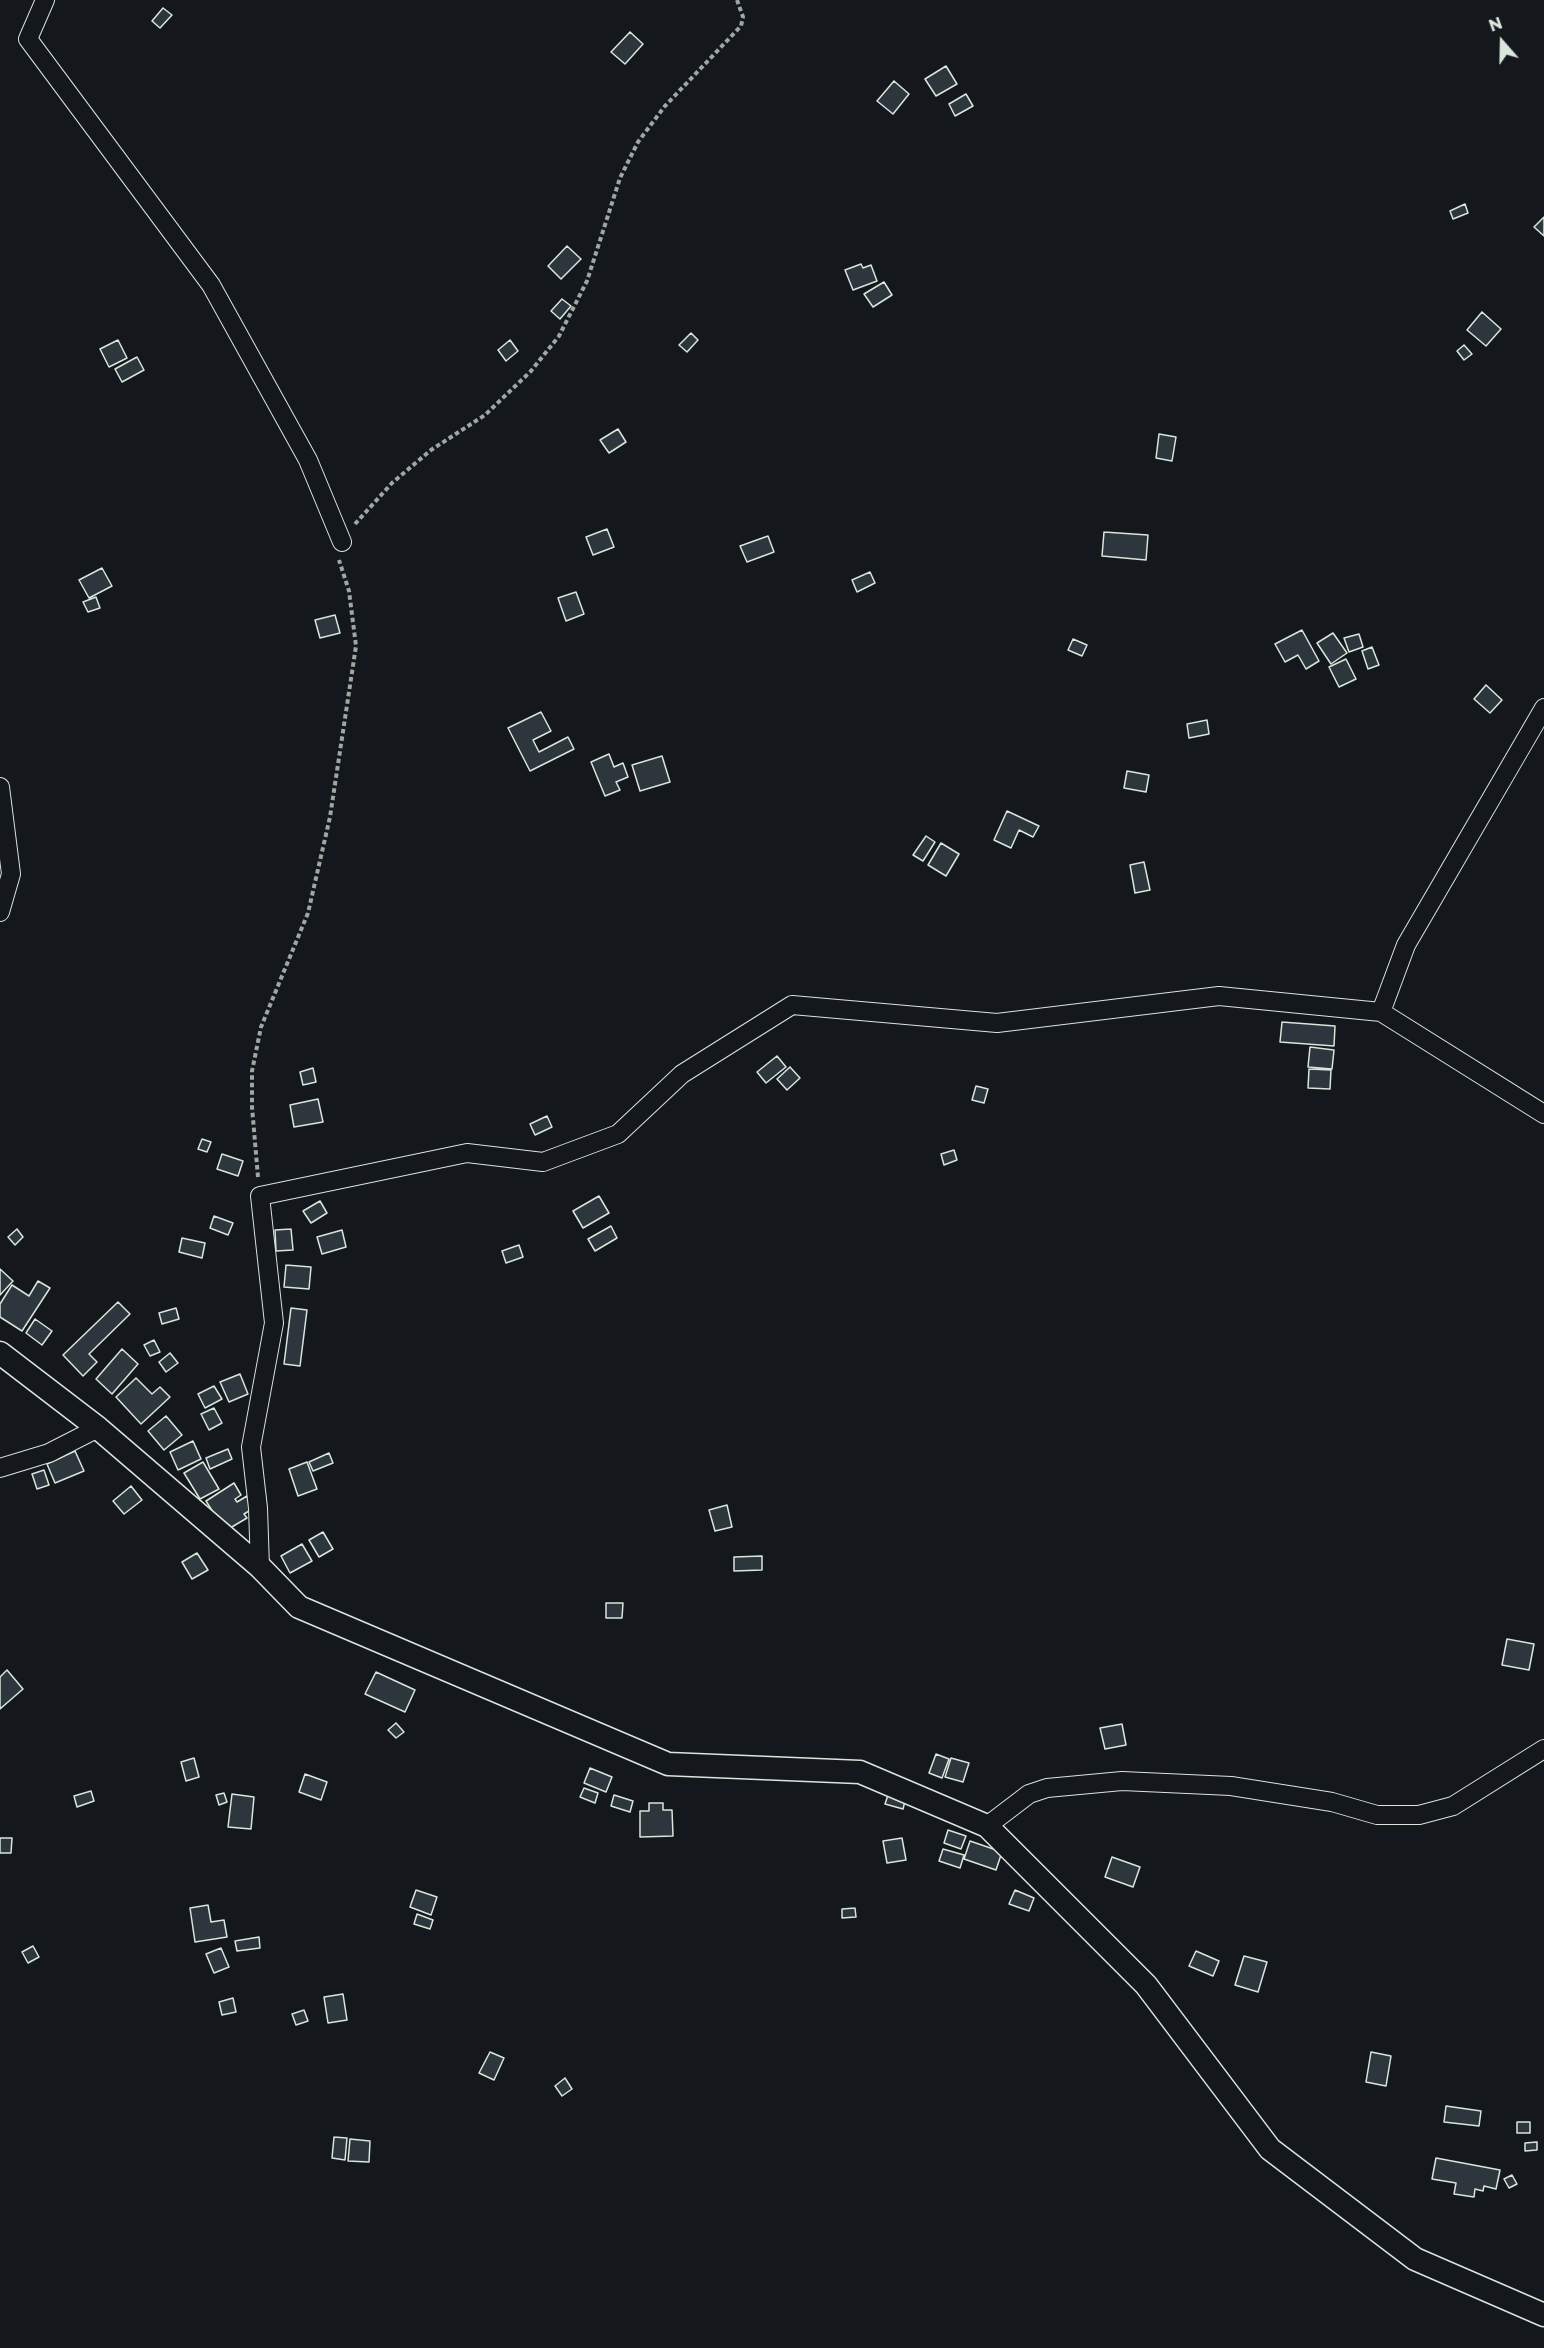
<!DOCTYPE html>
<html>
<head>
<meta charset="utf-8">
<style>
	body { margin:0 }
	#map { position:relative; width:1544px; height:2348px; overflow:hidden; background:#14181c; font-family:Montserrat,sans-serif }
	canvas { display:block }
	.north { position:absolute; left:1472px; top:12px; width:60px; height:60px; -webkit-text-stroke:4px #14181c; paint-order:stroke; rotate:340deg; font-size:16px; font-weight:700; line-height:24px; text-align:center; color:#d8e6dc }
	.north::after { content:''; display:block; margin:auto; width:21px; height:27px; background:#d8e6dc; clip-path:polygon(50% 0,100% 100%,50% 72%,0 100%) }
</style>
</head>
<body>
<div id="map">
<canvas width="1544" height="2348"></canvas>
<div class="north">N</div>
</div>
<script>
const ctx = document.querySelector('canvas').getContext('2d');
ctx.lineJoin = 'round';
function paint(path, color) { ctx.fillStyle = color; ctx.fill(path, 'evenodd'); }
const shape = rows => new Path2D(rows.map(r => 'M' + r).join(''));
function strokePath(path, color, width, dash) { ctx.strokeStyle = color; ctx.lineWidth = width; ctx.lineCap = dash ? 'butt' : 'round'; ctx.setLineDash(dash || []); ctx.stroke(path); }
const building = shape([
	[163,8,172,15,160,28,152,21,163,8],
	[630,32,643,44,625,64,611,52,630,32],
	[946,66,957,84,936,96,925,79,946,66],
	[894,81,909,94,893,114,877,101,894,81],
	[966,94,973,106,955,116,949,104,966,94],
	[1465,204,1468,213,1453,219,1450,211,1465,204],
	[1544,217,1544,236,1534,227,1544,217],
	[567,246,581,259,561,279,548,266,567,246],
	[861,264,863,268,871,265,877,281,853,290,845,270,861,264],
	[884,282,892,295,873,307,864,294,884,282],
	[562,299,571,306,560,319,551,311,562,299],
	[1482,312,1501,329,1486,346,1467,330,1482,312],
	[691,333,698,340,687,352,679,345,691,333],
	[118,340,127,358,109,367,100,349,118,340],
	[510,340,518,351,506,361,498,350,510,340],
	[1464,345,1472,354,1464,360,1457,351,1464,345],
	[137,357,144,370,122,382,115,369,137,357],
	[618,429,626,442,609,453,600,440,618,429],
	[1159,434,1176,437,1172,461,1156,458,1159,434],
	[607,529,614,547,593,555,586,537,607,529],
	[1104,532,1148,535,1146,560,1102,556,1104,532],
	[768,536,774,552,747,562,740,546,768,536],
	[102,568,112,586,89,598,79,580,102,568],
	[870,572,875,583,857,592,852,580,870,572],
	[576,592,584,614,566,621,558,598,576,592],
	[96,597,100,608,88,612,83,602,96,597],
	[335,615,340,633,320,638,315,620,335,615],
	[1302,630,1319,661,1306,669,1298,655,1285,662,1275,644,1302,630],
	[1333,633,1347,653,1331,664,1317,643,1333,633],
	[1359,634,1363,647,1349,652,1344,638,1359,634],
	[1073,639,1087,645,1082,656,1068,650,1073,639],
	[1372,647,1379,665,1368,669,1362,651,1372,647],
	[1346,659,1356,679,1339,687,1329,667,1346,659],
	[1486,685,1502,700,1490,713,1474,699,1486,685],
	[541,712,551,731,533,740,539,752,568,737,574,749,530,771,508,728,541,712],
	[1207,720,1209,734,1189,738,1187,724,1207,720],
	[609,754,614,767,623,763,628,777,616,782,620,790,605,796,591,762,609,754],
	[662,756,670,782,640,791,632,765,662,756],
	[1127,771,1149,775,1146,792,1124,788,1127,771],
	[1007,811,1039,826,1033,837,1019,830,1011,848,994,840,1007,811],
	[926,836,935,842,923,861,913,855,926,836],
	[941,843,959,854,946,876,928,865,941,843],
	[1144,862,1150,890,1135,893,1130,865,1144,862],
	[1282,1022,1335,1026,1334,1046,1280,1042,1282,1022],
	[1310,1047,1334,1050,1332,1069,1308,1067,1310,1047],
	[777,1056,786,1067,766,1083,757,1072,777,1056],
	[790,1067,800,1078,787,1090,777,1079,790,1067],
	[313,1068,316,1082,303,1085,300,1072,313,1068],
	[1309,1069,1331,1070,1330,1089,1308,1088,1309,1069],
	[976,1086,988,1089,984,1103,972,1100,976,1086],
	[318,1099,323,1122,294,1127,290,1105,318,1099],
	[547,1116,552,1127,535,1135,530,1124,547,1116],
	[202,1139,211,1142,207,1152,198,1149,202,1139],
	[954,1150,957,1160,944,1165,941,1154,954,1150],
	[222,1154,243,1161,238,1176,217,1169,222,1154],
	[599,1196,609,1213,583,1228,573,1211,599,1196],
	[320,1201,327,1213,311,1223,303,1211,320,1201],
	[214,1216,233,1223,228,1235,210,1228,214,1216],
	[611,1226,617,1238,595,1251,588,1239,611,1226],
	[17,1229,23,1237,15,1245,8,1237,17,1229],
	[291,1229,293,1250,276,1251,275,1230,291,1229],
	[342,1230,346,1247,322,1254,317,1237,342,1230],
	[182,1238,205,1243,202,1258,179,1252,182,1238],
	[519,1245,523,1257,506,1263,502,1251,519,1245],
	[286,1265,311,1267,309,1289,284,1287,286,1265],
	[0,1269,13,1281,0,1295,0,1269],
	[38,1281,50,1288,22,1331,0,1317,0,1304,12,1285,29,1296,38,1281],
	[118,1302,130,1314,89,1354,97,1362,83,1376,63,1355,118,1302],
	[176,1308,179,1319,162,1324,159,1313,176,1308],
	[291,1308,307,1310,300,1366,284,1364,291,1308],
	[35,1319,52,1331,42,1345,26,1333,35,1319],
	[154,1340,160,1352,150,1356,144,1345,154,1340],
	[122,1349,138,1364,112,1394,96,1379,122,1349],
	[170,1353,178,1363,166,1372,159,1362,170,1353],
	[240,1374,248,1394,229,1402,220,1382,240,1374],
	[136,1378,152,1394,160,1387,170,1397,141,1424,116,1397,136,1378],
	[214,1386,222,1399,205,1408,198,1394,214,1386],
	[214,1408,222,1423,209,1430,201,1414,214,1408],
	[166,1416,182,1435,164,1450,148,1431,166,1416],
	[193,1441,201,1459,178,1470,170,1452,193,1441],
	[228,1449,232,1459,210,1469,206,1458,228,1449],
	[75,1451,84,1471,55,1483,47,1464,75,1451],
	[329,1453,333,1463,313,1471,309,1462,329,1453],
	[203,1462,219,1489,200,1499,184,1473,203,1462],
	[307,1462,317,1489,298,1496,289,1469,307,1462],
	[44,1470,49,1485,37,1489,32,1474,44,1470],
	[234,1483,241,1495,235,1499,237,1502,247,1496,254,1508,244,1514,247,1518,225,1531,206,1501,234,1483],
	[131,1486,142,1500,124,1514,113,1501,131,1486],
	[727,1505,732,1527,715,1531,709,1510,727,1505],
	[323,1532,333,1549,319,1557,309,1540,323,1532],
	[302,1544,312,1561,290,1573,281,1556,302,1544],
	[197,1553,208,1570,192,1579,182,1562,197,1553],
	[762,1556,762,1570,734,1571,734,1557,762,1556],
	[606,1603,623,1603,622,1618,606,1618,606,1603],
	[1507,1639,1534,1644,1529,1670,1502,1665,1507,1639],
	[7,1670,23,1689,0,1709,0,1677,7,1670],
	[376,1672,415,1690,405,1712,365,1694,376,1672],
	[396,1723,404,1732,396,1738,388,1730,396,1723],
	[1122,1724,1126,1745,1105,1749,1100,1728,1122,1724],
	[936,1754,949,1759,942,1778,929,1773,936,1754],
	[194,1758,199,1777,186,1781,181,1762,194,1758],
	[951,1758,969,1763,963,1782,945,1777,951,1758],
	[590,1768,612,1777,606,1792,584,1783,590,1768],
	[305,1774,327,1782,321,1800,299,1792,305,1774],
	[584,1788,598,1793,595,1803,580,1797,584,1788],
	[91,1791,94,1801,77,1807,74,1796,91,1791],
	[889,1792,906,1797,903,1809,885,1804,889,1792],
	[224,1793,227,1802,219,1805,216,1795,224,1793],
	[232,1794,254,1797,251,1829,228,1827,232,1794],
	[614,1795,633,1801,630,1812,611,1806,614,1795],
	[649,1803,663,1803,663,1810,672,1810,673,1836,640,1837,640,1811,649,1811,649,1803],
	[948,1830,966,1836,961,1849,944,1843,948,1830],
	[0,1838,12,1838,11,1853,0,1853,0,1838],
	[902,1838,906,1860,887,1863,883,1841,902,1838],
	[970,1841,1002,1852,996,1870,964,1859,970,1841],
	[943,1849,964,1855,960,1868,939,1861,943,1849],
	[1112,1857,1140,1867,1133,1887,1105,1877,1112,1857],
	[416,1890,437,1897,431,1915,410,1907,416,1890],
	[1015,1890,1034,1898,1029,1911,1009,1904,1015,1890],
	[208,1905,211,1922,224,1920,227,1937,195,1942,190,1908,208,1905],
	[855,1908,856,1917,842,1918,842,1909,855,1908],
	[417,1914,433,1920,430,1929,414,1924,417,1914],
	[259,1937,260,1948,237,1951,235,1941,259,1937],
	[33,1946,39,1957,28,1963,22,1952,33,1946],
	[221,1948,229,1967,214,1973,206,1954,221,1948],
	[1196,1951,1219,1961,1213,1976,1189,1966,1196,1951],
	[1244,1956,1267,1962,1258,1992,1235,1985,1244,1956],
	[343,1994,347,2020,328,2023,324,1997,343,1994],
	[233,1998,236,2012,222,2015,219,2002,233,1998],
	[304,2010,308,2021,296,2025,292,2014,304,2010],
	[490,2052,504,2058,494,2080,479,2073,490,2052],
	[1371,2052,1391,2056,1386,2086,1366,2082,1371,2052],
	[565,2078,572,2089,562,2096,555,2086,565,2078],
	[1446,2106,1481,2111,1479,2126,1444,2122,1446,2106],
	[1517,2122,1530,2122,1530,2133,1517,2133,1517,2122],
	[334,2137,347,2138,345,2160,332,2158,334,2137],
	[350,2139,370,2141,369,2162,348,2161,350,2139],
	[1537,2142,1537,2150,1525,2151,1525,2143,1537,2142],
	[1436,2158,1500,2170,1496,2189,1484,2186,1483,2191,1475,2189,1474,2197,1454,2194,1456,2183,1432,2179,1436,2158],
	[1512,2175,1517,2184,1509,2188,1504,2179,1512,2175]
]);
const path = shape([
	[355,524,392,483,431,450,485,415,531,371,559,336,587,281,620,178,638,142,665,106,741,26,743,17,737,0],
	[258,1177,252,1107,252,1071,261,1027,308,913,330,817,356,646,349,591,339,560]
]);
const minor = shape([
	[45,0,28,39,211,285,308,460,342,542],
	[0,787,11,874,0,912],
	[1381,1012,1406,945,1544,708],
	[0,1468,49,1453,98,1428],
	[260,1567,258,1508,251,1447,274,1323,260,1196,467,1153,543,1162,618,1134,682,1074,792,1005,997,1023,1219,996,1381,1012,1544,1114],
	[987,1826,1029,1794,1047,1788,1122,1781,1231,1786,1332,1802,1377,1815,1419,1815,1453,1806,1544,1749]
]);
const tertiary = shape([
	[0,1353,98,1428,260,1567,299,1607,668,1764,860,1772,987,1826,1146,1985,1270,2149,1415,2259,1544,2315]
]);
paint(building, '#2c363c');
strokePath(building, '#d8e6dc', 1.5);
strokePath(minor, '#d8e6dc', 20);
strokePath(tertiary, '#d8e6dc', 25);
strokePath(path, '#9da8a2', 4, [4.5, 3]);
strokePath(minor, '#14181c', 18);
strokePath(tertiary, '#14181c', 22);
</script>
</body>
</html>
